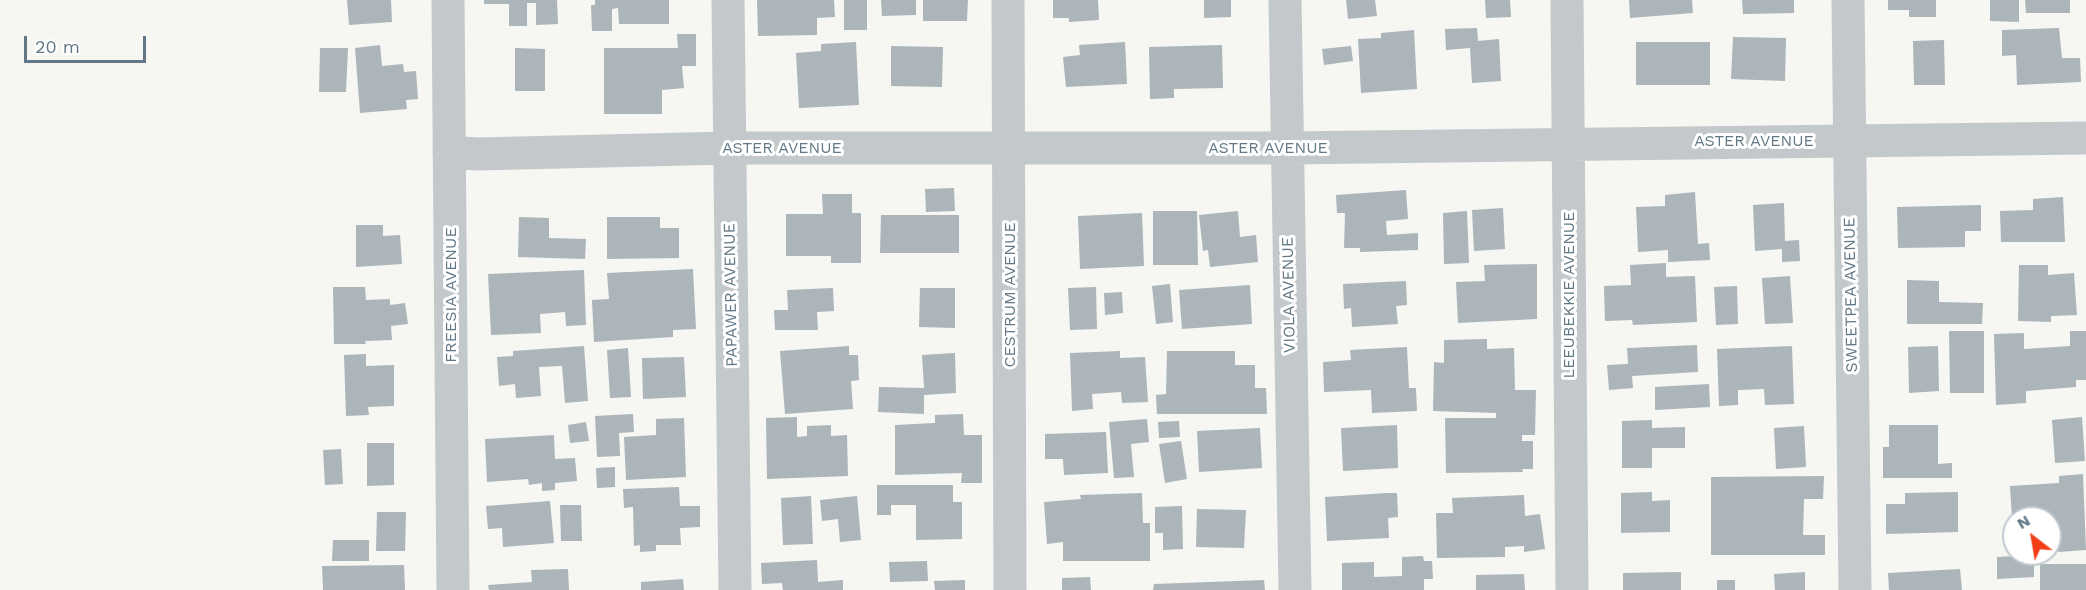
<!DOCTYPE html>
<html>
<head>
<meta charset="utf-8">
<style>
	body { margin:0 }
	#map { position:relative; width:2086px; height:590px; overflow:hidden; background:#f6f6f2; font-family:"Work Sans",sans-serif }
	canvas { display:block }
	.north { position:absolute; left:2002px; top:506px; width:60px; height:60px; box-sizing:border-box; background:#fff; border:2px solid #c0c9cf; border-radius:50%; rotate:329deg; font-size:16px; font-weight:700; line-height:24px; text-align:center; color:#627886 }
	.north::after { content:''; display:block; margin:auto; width:21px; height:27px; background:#f23e16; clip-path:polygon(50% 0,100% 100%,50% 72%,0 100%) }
	.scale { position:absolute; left:24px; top:36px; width:122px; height:27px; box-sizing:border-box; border:3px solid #627886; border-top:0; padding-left:8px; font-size:18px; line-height:21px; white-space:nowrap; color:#627886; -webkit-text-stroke:4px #fff; paint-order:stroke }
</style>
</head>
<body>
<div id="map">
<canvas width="2086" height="590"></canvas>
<div class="north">N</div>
<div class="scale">20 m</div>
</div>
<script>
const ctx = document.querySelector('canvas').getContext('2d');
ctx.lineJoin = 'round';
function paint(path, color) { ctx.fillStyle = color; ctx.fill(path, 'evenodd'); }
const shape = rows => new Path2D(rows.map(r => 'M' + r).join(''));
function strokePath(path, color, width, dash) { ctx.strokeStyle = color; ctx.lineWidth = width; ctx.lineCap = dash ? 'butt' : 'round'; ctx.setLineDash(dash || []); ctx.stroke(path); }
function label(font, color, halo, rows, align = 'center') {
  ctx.font = font + ' "Work Sans",sans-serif'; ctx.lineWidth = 6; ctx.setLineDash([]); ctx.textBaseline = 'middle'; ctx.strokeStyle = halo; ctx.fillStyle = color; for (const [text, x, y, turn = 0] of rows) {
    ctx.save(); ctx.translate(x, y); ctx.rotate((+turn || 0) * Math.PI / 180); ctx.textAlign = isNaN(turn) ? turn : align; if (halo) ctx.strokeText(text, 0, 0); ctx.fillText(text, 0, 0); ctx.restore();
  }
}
const building = shape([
	[347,0,391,0,392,22,349,25],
	[484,0,557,0,558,24,536,25,536,3,527,3,527,26,509,26,509,4,484,4],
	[595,0,669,0,669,24,619,24,618,8,612,9,612,31,592,31,591,5,595,5],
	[757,0,834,0,835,17,817,18,817,35,758,36],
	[844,0,867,0,867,30,844,30],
	[881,0,916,0,916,15,882,16],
	[923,0,968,0,967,21,923,21],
	[1053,0,1098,0,1099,20,1069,22,1069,18,1053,18],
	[1204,0,1231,0,1231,17,1204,18],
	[1346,0,1375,0,1377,16,1348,19],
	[1485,0,1510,0,1511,17,1486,18],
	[1629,0,1692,0,1693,13,1630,18],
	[1742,0,1794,0,1794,13,1743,14],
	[1888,0,1936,0,1936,17,1909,17,1909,10,1888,10],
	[1990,0,2019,0,2019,22,1990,21],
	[2025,0,2070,0,2070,13,2026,13],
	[1477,28,1478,41,1499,39,1501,81,1472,83,1470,48,1446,50,1445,29],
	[2059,28,2062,58,2080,58,2081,82,2017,85,2016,55,2002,56,2002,30],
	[1414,30,1417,89,1361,93,1358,39,1381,38,1381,33],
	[677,34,696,34,696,66,682,66,684,88,662,90,662,114,604,114,604,48,678,48],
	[1733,37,1786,38,1785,81,1731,79],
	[1944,40,1945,85,1914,85,1913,41],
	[856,42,859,105,799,108,796,53,821,51,821,44],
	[1125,42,1127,84,1066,87,1063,57,1080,55,1079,45],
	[1636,42,1710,42,1710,85,1636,85],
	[380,45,382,66,403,64,404,72,416,71,418,99,406,100,407,109,360,113,355,48],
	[1222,45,1223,88,1174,89,1174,98,1150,99,1149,47],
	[891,46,943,47,942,87,891,86],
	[1351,46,1353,61,1324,65,1322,49],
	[320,48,348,48,346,92,319,92],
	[515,48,545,49,545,91,515,91],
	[954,188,955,211,926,212,925,189],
	[1406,190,1408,219,1386,221,1387,235,1418,233,1418,250,1360,252,1360,248,1344,248,1345,213,1337,213,1336,195],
	[1695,192,1698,244,1709,243,1710,260,1668,262,1668,250,1638,252,1636,207,1665,206,1665,195],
	[822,194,852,194,852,213,861,213,861,263,831,263,831,256,786,256,786,214,823,214],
	[2063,197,2065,242,2001,242,2000,211,2033,210,2033,199],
	[1784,203,1785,241,1799,240,1800,261,1782,262,1782,249,1755,251,1753,205],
	[1981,205,1981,231,1965,231,1965,247,1898,248,1897,207],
	[1503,208,1505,249,1474,251,1472,210],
	[1153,211,1197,211,1198,265,1153,265],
	[1238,211,1240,237,1256,235,1258,262,1210,267,1208,250,1203,251,1199,215],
	[1467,211,1469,263,1444,264,1443,213],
	[1142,213,1144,266,1080,269,1078,216],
	[881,215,959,215,959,253,880,253],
	[519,217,549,218,549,238,586,239,585,259,518,257],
	[607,217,660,217,660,228,679,228,679,258,607,259],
	[356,225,383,225,383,236,400,235,402,264,356,267],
	[1666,263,1666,277,1695,276,1697,322,1633,325,1632,320,1605,321,1604,286,1631,285,1630,265],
	[1537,264,1537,319,1458,323,1456,282,1485,281,1484,265],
	[2019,265,2048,265,2048,275,2074,273,2077,315,2051,316,2051,322,2018,321],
	[693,269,696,329,673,330,673,337,594,342,592,300,609,299,607,273],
	[584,270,586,325,566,326,565,312,540,314,541,333,491,335,488,274],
	[1790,276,1793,323,1765,324,1762,278],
	[1907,280,1939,281,1939,302,1983,303,1982,324,1907,324],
	[1406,281,1407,305,1396,306,1398,324,1352,327,1351,308,1344,309,1343,284],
	[1170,284,1173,322,1156,324,1152,286],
	[1250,285,1252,324,1182,329,1179,290],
	[1737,286,1738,324,1716,325,1714,287],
	[333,287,365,287,366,300,390,299,390,305,405,303,408,324,391,326,392,340,365,341,366,344,334,344],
	[1096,287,1097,329,1070,330,1068,288],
	[833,288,834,311,817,312,818,330,775,330,774,310,788,310,787,290],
	[920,288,955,288,955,328,919,327],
	[1122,292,1123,313,1105,315,1104,293],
	[1949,331,1984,331,1984,393,1950,393],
	[2070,331,2086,331,2086,380,2076,380,2076,387,2026,391,2026,403,1996,405,1994,334,2024,333,2024,349,2070,346],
	[1487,339,1487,349,1514,348,1515,390,1536,390,1535,435,1522,435,1522,441,1533,441,1533,469,1522,469,1523,472,1446,473,1445,418,1496,418,1496,413,1433,411,1434,362,1444,363,1444,340],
	[1697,345,1698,372,1632,376,1633,388,1609,390,1607,365,1628,364,1627,348],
	[584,346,588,401,565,403,562,366,539,367,541,396,516,398,515,384,499,386,497,357,513,356,513,351],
	[849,346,849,355,858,355,859,380,851,381,853,409,785,414,780,351],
	[1792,346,1794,404,1765,405,1764,389,1738,390,1738,405,1719,406,1717,349],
	[1938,346,1939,391,1909,393,1908,347],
	[1407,347,1409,388,1416,388,1417,411,1372,413,1371,390,1324,392,1323,362,1351,360,1350,350],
	[628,348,631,397,610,398,607,350],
	[1120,351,1120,358,1145,357,1148,402,1122,403,1121,392,1092,394,1093,409,1072,411,1070,353],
	[1167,351,1235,351,1235,365,1255,365,1255,388,1266,388,1267,414,1157,414,1156,395,1166,394],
	[955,353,956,393,924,395,924,414,878,412,879,387,924,388,922,355],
	[366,354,366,366,394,365,394,406,368,407,369,415,346,416,344,355],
	[684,357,686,397,643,399,642,358],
	[1709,384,1710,407,1655,410,1655,387],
	[633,414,634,432,619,433,620,456,597,457,595,416],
	[963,414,964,435,982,435,982,483,961,483,962,473,895,475,895,425,935,423,935,415],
	[797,417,797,437,807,436,807,426,831,425,831,436,847,435,848,476,767,479,766,418],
	[2082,417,2085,461,2055,463,2052,420],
	[684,418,686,477,626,480,624,437,656,435,656,419],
	[1147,419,1149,442,1131,444,1134,477,1114,478,1109,422],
	[1652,420,1652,428,1685,427,1685,448,1652,448,1652,468,1622,468,1622,421],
	[1179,421,1180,437,1159,438,1158,422],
	[586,422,589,441,570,443,568,425],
	[1397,425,1398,468,1343,471,1341,428],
	[1889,425,1938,425,1938,464,1952,463,1952,478,1883,478,1883,447,1889,447],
	[1804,426,1806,467,1776,469,1774,428],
	[1260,428,1262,468,1199,472,1197,431],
	[1106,432,1108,473,1064,475,1063,459,1045,459,1045,434],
	[554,435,555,459,575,458,577,481,555,483,555,490,542,491,542,483,529,485,528,479,487,482,485,439],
	[1181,441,1187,479,1165,483,1159,444],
	[367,443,394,443,394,485,367,486],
	[341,449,343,484,325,485,323,450],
	[615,467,615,487,597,488,596,468],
	[2083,474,2086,550,2058,552,2057,538,2050,538,2050,518,2012,518,2010,486,2059,483,2059,476],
	[1824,476,1823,499,1804,499,1803,535,1825,535,1825,555,1711,555,1711,477],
	[877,485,953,485,953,502,962,502,962,539,916,540,916,505,891,505,891,515,877,515],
	[679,487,680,506,700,506,700,527,680,528,681,545,656,545,656,551,640,552,640,545,634,546,633,507,624,508,623,489],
	[1652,492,1652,501,1670,500,1670,532,1621,533,1621,493],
	[1958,492,1958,532,1886,534,1886,504,1905,504,1905,493],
	[1142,493,1143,523,1150,523,1150,561,1063,561,1063,542,1047,544,1044,502,1081,499,1080,495],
	[1387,493,1397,493,1398,517,1388,518,1389,538,1327,541,1325,497],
	[1524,495,1525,516,1540,514,1545,549,1524,552,1524,546,1505,547,1505,557,1437,558,1436,513,1453,513,1452,498],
	[811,496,813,544,783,545,781,498],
	[857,496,861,540,840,542,838,519,822,521,820,500],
	[550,501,554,543,503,547,502,528,488,529,486,506],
	[560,505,581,505,582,541,561,541],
	[1182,506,1183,549,1163,550,1163,533,1155,533,1155,507],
	[1197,509,1246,510,1244,548,1196,547],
	[377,512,406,512,405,551,376,551],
	[333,540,369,540,369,561,332,561],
	[2034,555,2034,577,1997,579,1997,557],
	[1423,556,1424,561,1432,561,1433,579,1424,579,1424,590,1342,590,1342,563,1374,562,1374,577,1402,576,1402,557],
	[817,560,818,582,843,580,843,590,783,590,782,583,762,584,761,563],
	[927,561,928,581,890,582,889,562],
	[2040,564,2086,564,2086,590,2040,590],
	[404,565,405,590,323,590,322,566],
	[568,569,569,590,489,590,488,585,532,582,531,570],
	[1960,569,1962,590,1889,590,1888,573],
	[1681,572,1681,590,1623,590,1623,573],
	[1805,572,1805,590,1775,590,1774,574],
	[1524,574,1525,590,1476,590,1476,575],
	[1090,577,1091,590,1062,590,1062,578],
	[683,579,684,590,641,590,641,582],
	[965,580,965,590,935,590,934,581],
	[1264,580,1265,590,1153,590,1154,584],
	[1717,580,1735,580,1735,590,1717,590]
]);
const minor = shape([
	[448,0,453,590],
	[728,0,735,590],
	[1008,0,1010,590],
	[1285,0,1295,590],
	[1567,0,1572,590],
	[1848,0,1855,590],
	[449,152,477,154,729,148,1287,148,2086,138]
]);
const streetNames = [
	["ASTER AVENUE",1754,141],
	["ASTER AVENUE",782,148],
	["ASTER AVENUE",1268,148],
	["FREESIA AVENUE",451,295,-90],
	["PAPAWER AVENUE",731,295,-91],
	["CESTRUM AVENUE",1010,295,-90],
	["VIOLA AVENUE",1289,295,-91],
	["LEEUBEKKIE AVENUE",1569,295,-90],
	["SWEETPEA AVENUE",1851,295,-91]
];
paint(building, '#abb5ba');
strokePath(minor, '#c3c8cb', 33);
label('16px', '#627886', '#fff', streetNames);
</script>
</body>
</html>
